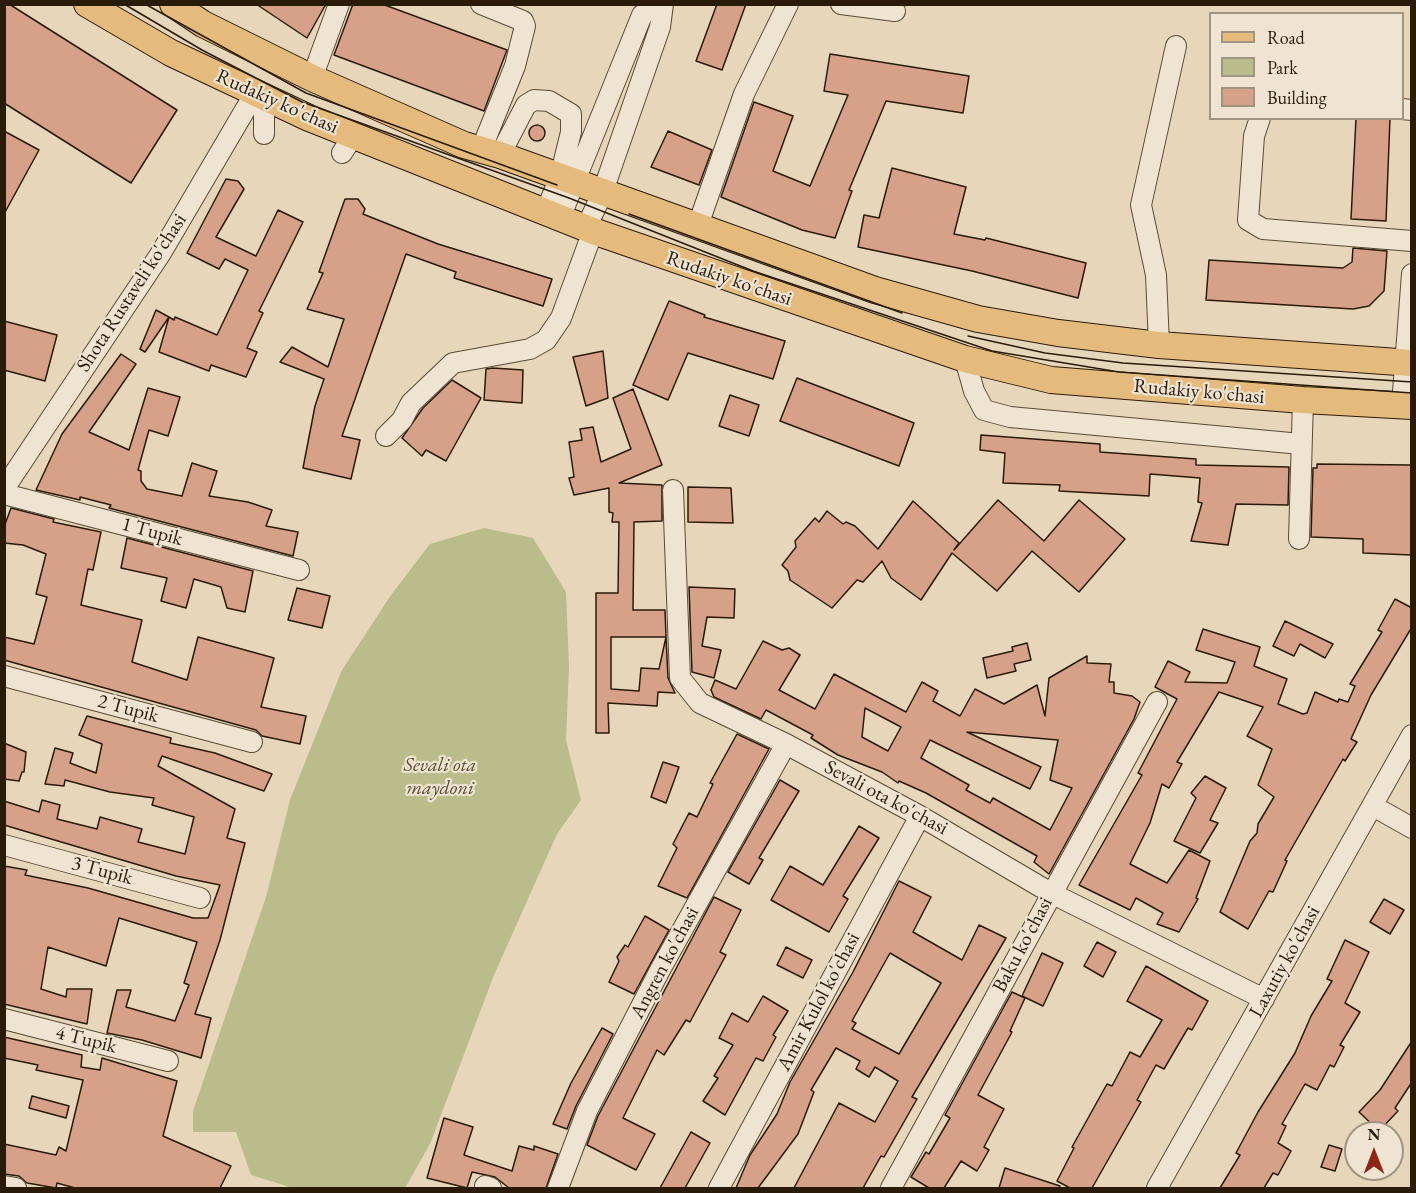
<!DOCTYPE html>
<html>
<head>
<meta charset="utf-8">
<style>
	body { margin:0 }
	#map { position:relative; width:1416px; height:1193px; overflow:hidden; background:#e7d6b9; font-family:"EB Garamond",serif }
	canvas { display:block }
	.frame { position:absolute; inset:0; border:6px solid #2a1b09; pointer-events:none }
	.legend { position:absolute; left:1209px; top:12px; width:195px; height:108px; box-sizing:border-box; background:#efe4d2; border:2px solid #a09482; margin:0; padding:8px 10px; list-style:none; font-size:18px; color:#2a1b09 }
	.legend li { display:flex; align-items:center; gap:12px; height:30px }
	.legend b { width:30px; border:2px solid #a09482 }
	.north { position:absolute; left:1344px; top:1121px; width:60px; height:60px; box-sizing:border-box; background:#efe4d2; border:2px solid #a09482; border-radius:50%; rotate:0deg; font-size:16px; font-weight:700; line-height:24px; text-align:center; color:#2a1b09 }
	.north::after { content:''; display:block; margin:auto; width:21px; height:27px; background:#8f2418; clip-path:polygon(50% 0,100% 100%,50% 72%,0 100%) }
</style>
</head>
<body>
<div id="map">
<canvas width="1416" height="1193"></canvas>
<div class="frame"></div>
<ul class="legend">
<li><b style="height:8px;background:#e4bb7c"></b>Road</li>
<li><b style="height:16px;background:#bbbc8b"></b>Park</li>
<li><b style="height:16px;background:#d7a088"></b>Building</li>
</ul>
<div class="north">N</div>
</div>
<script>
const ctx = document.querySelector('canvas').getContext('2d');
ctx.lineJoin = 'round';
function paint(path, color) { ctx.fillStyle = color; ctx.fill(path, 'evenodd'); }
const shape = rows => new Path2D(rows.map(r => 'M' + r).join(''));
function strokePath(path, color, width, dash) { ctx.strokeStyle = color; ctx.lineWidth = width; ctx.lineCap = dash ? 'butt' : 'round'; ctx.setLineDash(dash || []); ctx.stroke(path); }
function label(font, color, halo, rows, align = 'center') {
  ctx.font = font + ' "EB Garamond",serif'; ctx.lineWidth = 4.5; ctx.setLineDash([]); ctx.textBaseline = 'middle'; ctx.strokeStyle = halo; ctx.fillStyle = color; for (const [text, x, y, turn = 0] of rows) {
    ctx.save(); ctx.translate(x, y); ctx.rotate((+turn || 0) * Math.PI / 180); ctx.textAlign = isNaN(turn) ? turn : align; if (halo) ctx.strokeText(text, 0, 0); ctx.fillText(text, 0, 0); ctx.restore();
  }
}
const green = shape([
	[484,528,533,538,566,592,569,667,566,740,581,800,557,834,494,975,430,1144,405,1188,293,1188,251,1175,236,1132,193,1132,193,1111,266,897,290,800,342,670,391,595,430,544]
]);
const building = shape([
	[4,4,9,4,177,110,131,183,4,103,4,4],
	[256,4,326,4,307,38,256,4],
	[353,4,382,4,507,50,484,111,334,55,353,4],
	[717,4,746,4,722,70,696,61,717,4],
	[830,54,969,76,963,113,886,101,849,190,852,191,835,238,802,230,721,197,754,102,793,116,773,171,810,186,848,95,824,91,830,54],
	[1356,118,1390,118,1386,221,1351,219,1356,118],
	'529 133a8 8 0 1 1 16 0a8 8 0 1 1-16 0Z',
	[4,131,39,150,4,214,4,131],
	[668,131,712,150,699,185,651,167,668,131],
	[892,168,966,187,954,234,985,240,986,238,1086,263,1078,298,972,271,858,247,864,215,879,218,892,168],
	[226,179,238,181,244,189,216,237,256,256,278,210,303,222,259,311,263,313,247,348,257,352,246,377,211,365,209,371,159,352,169,317,174,320,175,317,217,335,248,270,225,259,219,269,187,253,226,179],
	[345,199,358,199,365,209,363,214,438,244,552,279,543,306,454,278,456,272,406,254,342,436,360,440,351,479,303,468,315,406,324,379,280,362,292,347,328,367,344,319,307,309,323,273,319,272,345,199],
	[1353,248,1387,251,1384,291,1369,306,1353,309,1206,300,1209,260,1343,268,1352,262,1353,248],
	[669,301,705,315,704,317,785,341,773,379,688,353,668,400,633,385,669,301],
	[156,310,169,317,145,352,140,349,156,310],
	[4,321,57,335,45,381,4,370,4,321],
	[603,351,608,398,586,406,573,357,603,351],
	[121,354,136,364,89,432,129,450,148,388,180,397,168,436,149,430,138,470,141,471,141,481,147,489,182,496,192,463,217,471,209,496,248,502,272,510,266,526,298,532,293,556,109,508,111,505,80,497,80,500,36,490,62,434,121,354],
	[493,368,523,370,522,403,484,400,486,369,493,368],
	[797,378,914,423,899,466,780,421,797,378],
	[452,380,481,398,446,461,426,450,422,456,402,438,423,408,452,380],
	[633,389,662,465,619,483,662,485,662,521,634,522,633,610,665,610,666,637,611,637,611,689,639,691,641,668,659,669,666,637,668,678,675,693,658,692,657,706,608,703,609,733,596,733,596,593,618,593,619,522,612,522,613,513,609,512,609,488,574,495,569,478,574,477,569,442,582,440,580,429,593,427,601,462,631,449,613,398,633,389],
	[730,395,759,405,749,436,719,426,730,395],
	[981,435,1100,444,1100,452,1196,459,1196,465,1289,467,1288,505,1236,504,1228,545,1191,541,1202,503,1198,502,1200,478,1150,474,1149,496,1059,491,1060,485,1003,483,1005,453,980,450,981,435],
	[1317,464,1412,465,1412,555,1363,553,1363,539,1311,537,1313,468,1317,468,1317,464],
	[688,487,731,488,733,523,688,522,688,487],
	[998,500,1044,541,1079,500,1125,539,1079,592,1032,551,997,591,952,553,921,600,891,578,882,561,863,582,857,580,832,608,790,580,788,571,782,565,796,547,795,541,815,518,819,522,827,511,843,524,846,522,855,526,878,549,913,501,959,543,954,550,998,500],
	[11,508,54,519,53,522,101,532,93,570,88,569,81,605,142,620,132,662,187,680,198,637,274,658,261,707,306,716,300,744,262,736,256,730,4,660,4,637,34,644,47,597,36,594,46,554,23,545,4,543,4,527,11,508],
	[127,538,253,571,245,612,227,608,221,587,194,579,186,608,161,601,167,578,121,568,127,538],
	[689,587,735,589,734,618,707,617,702,646,721,650,714,678,692,672,689,587],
	[297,588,330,596,322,628,288,620,297,588],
	[1395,599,1412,608,1412,627,1371,695,1351,739,1357,742,1345,761,1343,759,1285,860,1287,861,1273,892,1269,891,1248,929,1220,912,1250,841,1257,833,1258,824,1274,797,1258,785,1272,749,1247,736,1263,707,1219,692,1177,762,1182,764,1169,788,1162,784,1150,823,1130,864,1167,883,1189,850,1210,861,1196,898,1198,899,1179,932,1157,924,1163,913,1136,898,1130,910,1079,885,1142,775,1138,773,1177,699,1155,687,1168,661,1190,672,1185,682,1227,683,1235,662,1196,650,1203,629,1260,647,1254,666,1287,679,1278,704,1303,714,1307,713,1315,692,1338,702,1339,699,1348,702,1355,686,1350,684,1382,632,1378,630,1395,599],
	[1285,621,1333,644,1325,658,1300,644,1294,656,1273,646,1285,621],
	[763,641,782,650,789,648,800,655,779,690,815,709,834,674,906,712,922,682,938,691,933,701,960,716,975,689,1004,704,1037,685,1045,716,1049,678,1087,656,1087,663,1111,664,1109,682,1114,682,1114,693,1132,696,1140,702,1134,719,1049,874,1034,862,1037,856,926,793,899,781,898,783,882,772,838,755,811,738,813,735,766,710,761,719,714,697,711,690,715,680,736,689,763,641],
	[865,708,901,727,888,751,862,737,865,708],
	[967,732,1058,740,1050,780,1072,788,1050,830,993,798,990,803,966,790,969,785,921,758,930,740,1030,789,1041,767,967,732],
	[1027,643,1031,660,1014,664,1016,671,987,678,983,658,1013,651,1012,647,1027,643],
	[87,716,171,738,170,743,215,753,272,774,264,791,162,756,158,766,235,809,227,838,245,843,220,940,195,1014,211,1018,201,1058,142,1040,107,1033,117,990,131,990,126,1007,175,1021,189,985,184,983,197,942,119,918,106,966,48,947,41,989,66,997,67,989,92,989,87,1024,4,1004,4,866,27,870,25,875,88,888,193,918,208,918,220,885,176,876,4,825,4,801,39,812,42,800,60,805,57,819,97,829,100,817,142,829,138,842,185,854,194,817,152,805,154,798,110,792,65,780,64,786,45,784,55,748,73,753,70,763,96,773,102,744,79,735,87,716],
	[737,734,769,749,687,898,658,886,677,848,673,844,689,813,697,817,713,784,710,783,737,734],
	[4,743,26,752,24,772,22,772,19,781,4,779,4,743],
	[663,762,679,767,666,803,651,797,663,762],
	[1205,776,1226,788,1210,820,1218,823,1200,853,1174,841,1196,798,1191,793,1205,776],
	[780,780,799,791,759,858,763,860,749,884,728,872,780,780],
	[859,826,879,838,843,896,848,899,829,932,771,900,790,866,823,885,859,826],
	[899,881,931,897,913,932,962,960,979,925,1006,938,912,1097,917,1099,884,1157,881,1156,863,1188,794,1188,839,1103,875,1122,898,1081,875,1067,869,1077,856,1069,860,1061,836,1048,811,1090,814,1092,798,1134,758,1188,736,1188,750,1155,777,1114,790,1082,853,972,899,881],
	[890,953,941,983,899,1054,852,1029,856,1023,852,1021,890,953],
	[714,897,741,910,720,952,726,955,690,1022,686,1020,664,1055,657,1050,623,1118,655,1134,636,1170,587,1145,598,1116,714,897],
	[1384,899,1404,910,1390,934,1370,922,1384,899],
	[645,916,669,930,634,994,609,982,619,961,617,957,625,945,628,947,645,916],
	[1345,940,1369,952,1345,1003,1360,1012,1340,1045,1344,1047,1334,1067,1330,1065,1317,1090,1305,1084,1282,1124,1286,1126,1278,1143,1291,1151,1278,1175,1273,1173,1264,1188,1220,1188,1240,1155,1236,1153,1258,1112,1295,1053,1311,1016,1332,981,1327,979,1345,940],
	[1097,942,1116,952,1103,977,1084,966,1097,942],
	[786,947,812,960,803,978,777,965,786,947],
	[1042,953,1063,963,1043,1006,1022,996,1042,953],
	[1146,966,1208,1001,1192,1030,1188,1028,1164,1069,1156,1065,1137,1100,1141,1102,1092,1188,1070,1188,1057,1181,1074,1148,1072,1147,1107,1084,1112,1086,1130,1052,1140,1057,1162,1020,1127,1001,1146,966],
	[1012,992,1025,998,1010,1031,1012,1032,978,1095,1004,1109,984,1147,989,1150,977,1171,961,1161,944,1188,929,1188,911,1177,926,1152,929,1154,950,1118,945,1115,1012,992],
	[763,996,788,1011,773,1035,776,1037,763,1061,756,1058,725,1115,703,1101,718,1078,714,1076,733,1045,719,1038,732,1013,748,1022,763,996],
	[602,1028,613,1034,576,1106,567,1129,553,1124,571,1083,602,1028],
	[4,1037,82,1055,81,1067,100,1070,102,1058,177,1081,163,1136,231,1166,220,1188,75,1188,57,1183,56,1188,27,1183,19,1176,4,1174,4,1144,56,1155,59,1147,66,1151,83,1080,36,1070,38,1065,4,1058,4,1037],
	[1412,1041,1412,1082,1395,1108,1398,1111,1379,1131,1359,1112,1380,1090,1412,1041],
	[32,1096,69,1106,66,1118,29,1108,32,1096],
	[444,1118,473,1127,464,1155,512,1171,519,1146,534,1150,534,1146,558,1154,546,1188,509,1188,495,1177,472,1172,467,1188,427,1178,444,1118],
	[691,1132,710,1143,685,1188,660,1188,691,1132],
	[1329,1145,1342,1149,1335,1171,1321,1167,1329,1145],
	[1005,1168,1060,1186,1059,1188,999,1188,1005,1168]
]);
const minor = shape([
	[841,4,895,11],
	[312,78,339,4],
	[264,97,264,134],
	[1402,109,1412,110],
	[1260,118,1254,136,1248,220,1263,229,1412,241],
	[481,150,515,66,525,26,523,21,481,4],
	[342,153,353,136],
	[500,155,526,105,534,100,549,101,571,114,571,132,560,177,546,211],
	[560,218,642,15,656,4],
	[586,228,602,194,660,27,663,4],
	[697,228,744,94,788,4],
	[1159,345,1156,275,1141,205,1176,46],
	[965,359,974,391,984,410,1010,417,1301,444],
	[1402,405,1412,274],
	[386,436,402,420,411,403,453,363,530,349,546,340,561,318,593,231],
	[4,489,161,253,255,93],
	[673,490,680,678,700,703,786,744,920,816,1051,893,1264,999],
	[4,494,299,570],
	[1299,539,1303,400],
	[4,676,252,742],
	[1373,806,1412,828],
	[4,845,200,898],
	[4,1019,168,1061],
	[4,1186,16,1188],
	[485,1186,491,1188],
	[558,1188,587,1111,660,970,786,744],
	[719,1188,920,816],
	[891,1188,1157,702],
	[1157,1188,1412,735]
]);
const major = shape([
	[87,4,171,53,309,118,593,231,965,359,1051,380,1303,400,1412,406],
	[173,4,203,24,312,78,464,145,500,155,875,290,978,319,1058,333,1159,345,1412,363]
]);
const tram = shape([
	[124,4,202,50,302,102,569,198,753,271,992,351,1119,372,1412,393],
	[145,4,306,93,557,185],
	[629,214,902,313],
	[968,336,1045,353,1123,363,1412,382]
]);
const streetNames = [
	["Rudakiy ko'chasi",277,102,24],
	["Rudakiy ko'chasi",729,279,19],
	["Shota Rustaveli ko'chasi",132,293,-57],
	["Rudakiy ko'chasi",1199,392,5],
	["1 Tupik",152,532,15],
	["2 Tupik",128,709,15],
	["Sevali ota ko'chasi",886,798,28],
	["3 Tupik",102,871,15],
	["Baku ko'chasi",1023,945,-62],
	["Laxutiy ko'chasi",1285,962,-61],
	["Angren ko'chasi",665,963,-62],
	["Amir Kulol ko'chasi",819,1002,-62],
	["4 Tupik",86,1040,14]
];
const parkNames = [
	["Sevali ota",440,766],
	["maydoni",440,789]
];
paint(green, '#bbbc8b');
paint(building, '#d7a088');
strokePath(building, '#2a1b09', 1.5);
strokePath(minor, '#594a35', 22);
strokePath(major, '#2a1b09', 28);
strokePath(minor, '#efe4d2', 20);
strokePath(major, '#e4bb7c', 26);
strokePath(tram, '#2a1b09', 1.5);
label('20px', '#2a1b09', '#efe4d2', streetNames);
label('italic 20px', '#564b30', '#efe4d2', parkNames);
</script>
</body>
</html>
